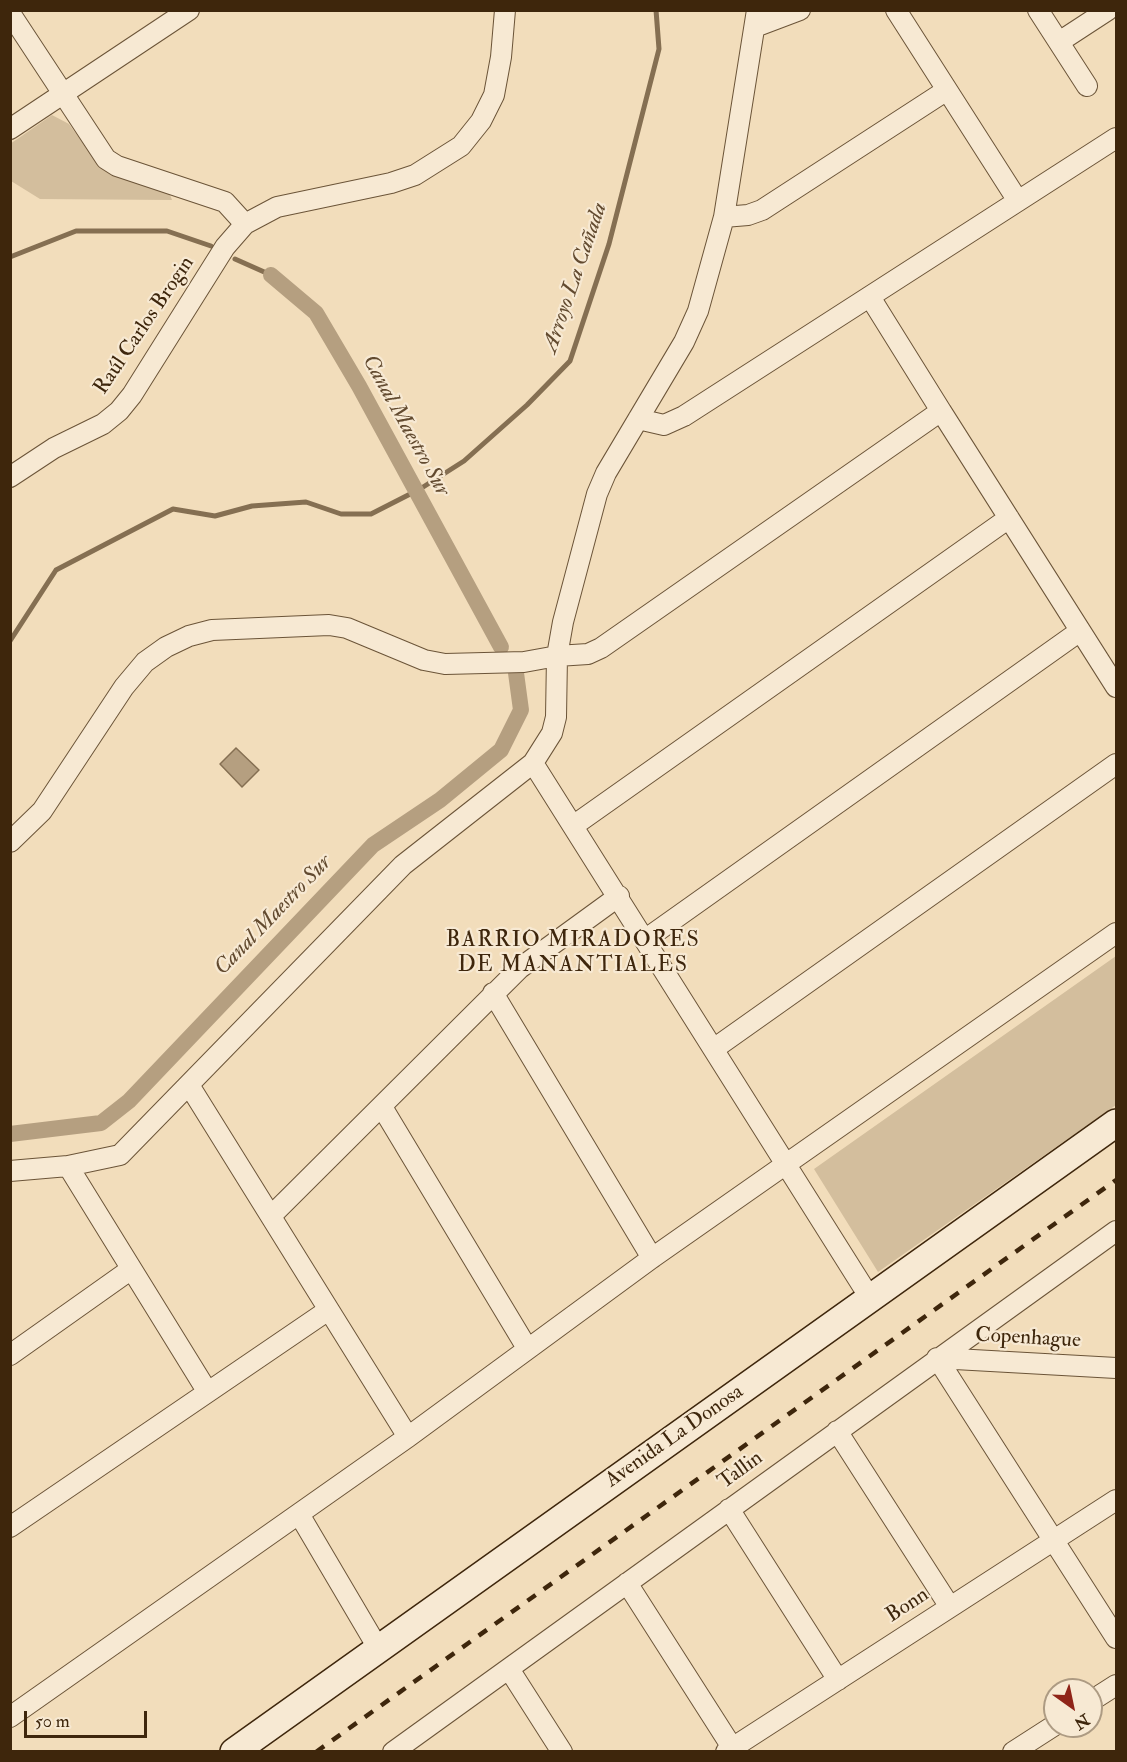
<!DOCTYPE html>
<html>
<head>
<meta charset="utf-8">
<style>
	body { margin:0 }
	#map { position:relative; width:1127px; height:1762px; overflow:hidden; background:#f2ddbb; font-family:"IM FELL Double Pica",serif }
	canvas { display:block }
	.frame { position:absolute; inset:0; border:12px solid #3e260c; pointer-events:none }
	.north { position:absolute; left:1043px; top:1678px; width:60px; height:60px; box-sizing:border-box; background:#f7e9d3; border:2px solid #ad9b83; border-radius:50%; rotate:147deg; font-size:16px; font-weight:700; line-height:24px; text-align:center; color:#3e260c }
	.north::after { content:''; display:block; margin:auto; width:21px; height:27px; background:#8f2418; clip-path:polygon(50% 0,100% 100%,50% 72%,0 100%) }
	.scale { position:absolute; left:24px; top:1711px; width:123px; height:27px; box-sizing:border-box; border:3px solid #3e260c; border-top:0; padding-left:8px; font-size:18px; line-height:21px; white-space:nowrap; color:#3e260c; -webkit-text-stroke:4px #f7e9d3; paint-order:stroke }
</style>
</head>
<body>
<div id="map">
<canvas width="1127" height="1762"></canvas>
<div class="frame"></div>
<div class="north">N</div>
<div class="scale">50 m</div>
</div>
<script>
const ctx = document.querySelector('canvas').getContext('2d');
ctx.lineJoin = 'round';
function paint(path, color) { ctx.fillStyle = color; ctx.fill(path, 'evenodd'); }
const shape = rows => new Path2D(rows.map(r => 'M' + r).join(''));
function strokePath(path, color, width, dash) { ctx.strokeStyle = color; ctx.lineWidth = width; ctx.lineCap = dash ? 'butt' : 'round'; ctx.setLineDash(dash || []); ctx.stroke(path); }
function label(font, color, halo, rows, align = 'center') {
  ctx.font = font + ' "IM FELL Double Pica",serif'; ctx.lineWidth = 4.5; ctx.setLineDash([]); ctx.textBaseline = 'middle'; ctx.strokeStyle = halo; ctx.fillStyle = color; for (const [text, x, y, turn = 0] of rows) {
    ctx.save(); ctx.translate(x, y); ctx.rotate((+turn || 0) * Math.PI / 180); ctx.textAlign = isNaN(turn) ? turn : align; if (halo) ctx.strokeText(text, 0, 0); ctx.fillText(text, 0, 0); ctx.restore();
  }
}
const green = shape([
	[52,115,69,124,92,155,169,192,172,200,40,199,11,181,10,144],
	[1116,956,1116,1105,878,1272,814,1169]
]);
const water = shape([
	[236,748,259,770,242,787,220,764,236,748]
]);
const stream = shape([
	[10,257,76,231,167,231,211,246],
	[235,259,271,275],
	[10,641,56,570,173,509,215,516,252,506,306,502,341,514,371,514,420,489,464,461,527,405,570,361,609,244,659,49,656,10]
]);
const canal = shape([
	[271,275,316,313,359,386,501,647],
	[10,1134,101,1123,129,1101,373,845,440,800,501,750,521,710,516,673]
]);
const street = shape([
	[896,10,1018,201],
	[1038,10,1087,86],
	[10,13,106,159,117,166,225,202,245,224],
	[755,27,800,10],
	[1059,42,1108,10],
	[10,129,189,10],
	[724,217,748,215,762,210,947,90],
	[870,297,941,411],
	[638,419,664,425,684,416,1116,138],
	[10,477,54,448,103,424,119,411,132,395,225,247,245,224,277,207,391,183,415,175,461,146,481,121,494,95,501,57,505,10],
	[533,763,870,1298],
	[573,826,1009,518],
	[10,842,42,811,124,687,145,662,166,647,189,636,212,630,329,625,347,628,424,660,445,664,524,662,557,656,563,622,597,494,606,473,684,342,698,311,724,217,757,10],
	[646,939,1080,631],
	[493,993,652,1258],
	[715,1048,1116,764],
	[189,1085,408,1437],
	[382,1107,527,1348],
	[68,1166,207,1391],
	[10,1171,68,1166,120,1155,403,865,533,763,552,733,556,717,557,656,588,654,601,648,941,411,1116,687],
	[271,1216,520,968,619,896],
	[10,1355,130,1270],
	[937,1358,1116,1638],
	[937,1358,1116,1368],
	[837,1431,950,1607],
	[729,1509,838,1680],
	[299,1514,378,1648],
	[10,1527,327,1311],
	[627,1583,735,1752],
	[509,1669,562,1752],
	[1091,1701,1116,1685],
	[10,1717,408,1437,652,1258,1116,933],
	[393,1752,1116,1231],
	[726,1752,1116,1500],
	[1013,1752,1055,1725]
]);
const secondary = shape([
	[234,1752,1116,1123]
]);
const rail = shape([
	[316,1752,1116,1180]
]);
const streetNames = [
	["Raúl Carlos Brogin",145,326,-56],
	["Copenhague",1028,1339,3],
	["Avenida La Donosa",675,1437,-35],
	["Tallin",741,1471,-36],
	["Bonn",908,1606,-33]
];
const waterNames = [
	["Arroyo La Cañada",576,278,-71],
	["Canal Maestro Sur",405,426,61],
	["Canal Maestro Sur",274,916,-46]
];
const neighbourhoodNames = [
	["BARRIO MIRADORES",573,941],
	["DE MANANTIALES",573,966]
];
paint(green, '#d3be9d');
paint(water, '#b59f80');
strokePath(water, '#856f52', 1.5);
strokePath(stream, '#856f52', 5);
strokePath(canal, '#b59f80', 16);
strokePath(street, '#6b5438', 22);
strokePath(secondary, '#3e260c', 30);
strokePath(street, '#f7e9d3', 20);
strokePath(secondary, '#f7e9d3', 27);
strokePath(rail, '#3e260c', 4.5, [10, 10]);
label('21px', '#3e260c', '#f7e9d3', streetNames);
label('italic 22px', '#624a2f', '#f7e9d3', waterNames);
ctx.letterSpacing = '1.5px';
label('22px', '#3e260c', '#f7e9d3', neighbourhoodNames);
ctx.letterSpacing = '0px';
</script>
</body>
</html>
